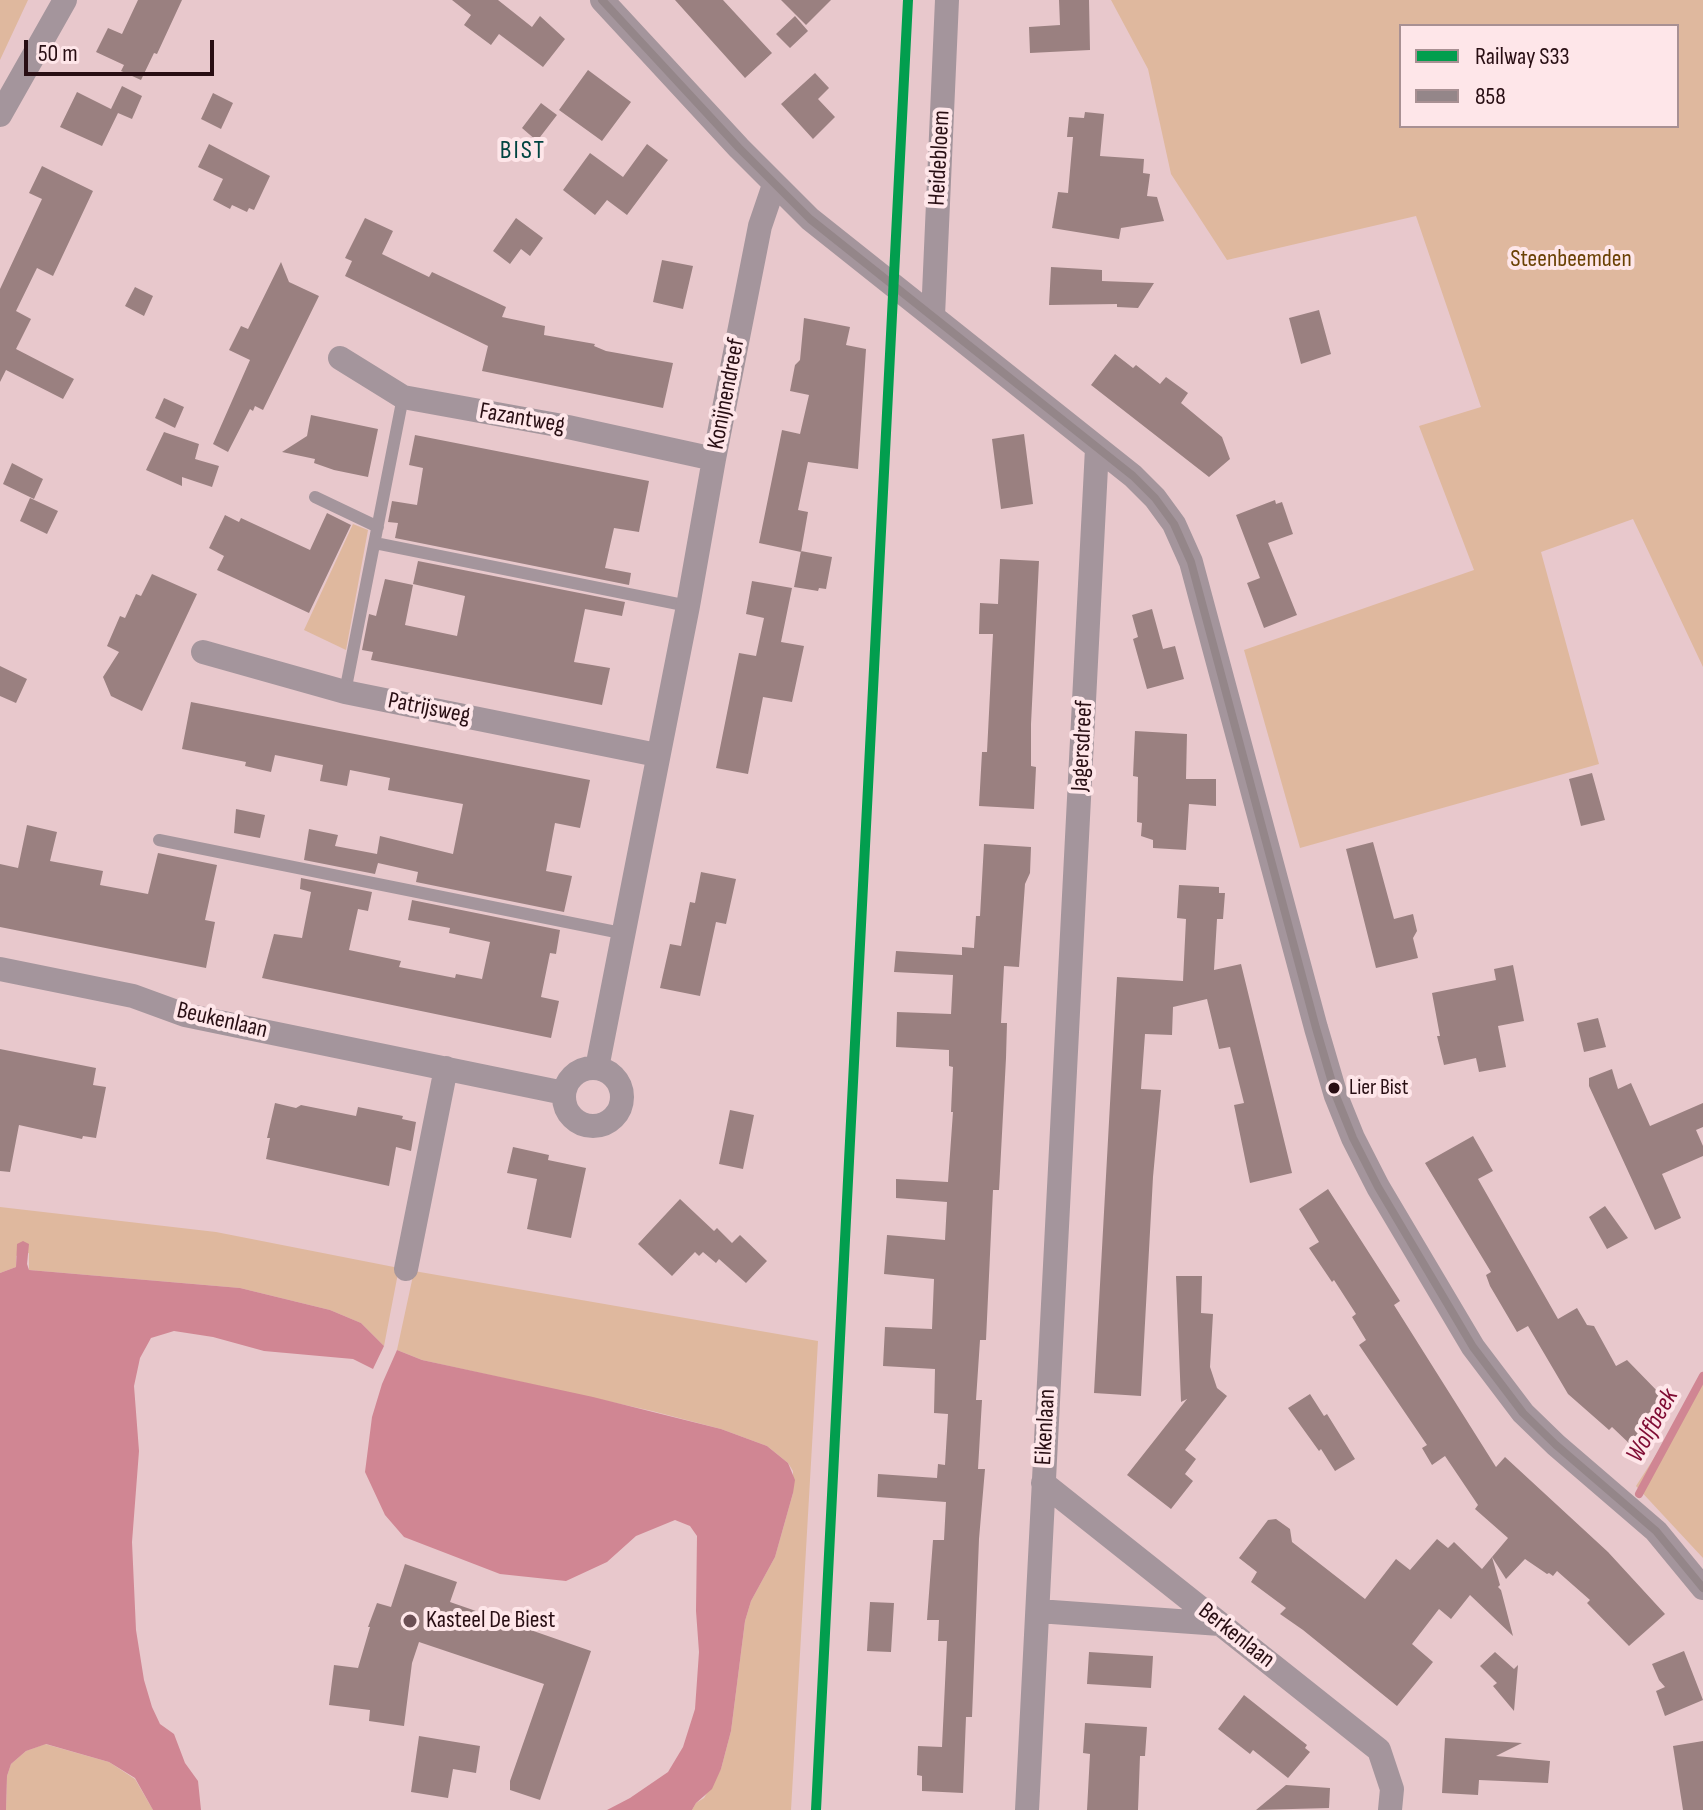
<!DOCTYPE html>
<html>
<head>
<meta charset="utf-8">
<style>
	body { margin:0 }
	#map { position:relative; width:1703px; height:1810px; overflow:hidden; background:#e8c8cc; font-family:"Sofia Sans Condensed",sans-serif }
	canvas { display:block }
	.legend { position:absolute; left:1399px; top:24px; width:280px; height:104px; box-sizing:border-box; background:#fee6e9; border:2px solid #a89093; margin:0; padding:10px 14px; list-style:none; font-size:24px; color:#280e13 }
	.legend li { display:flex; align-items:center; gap:16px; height:40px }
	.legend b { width:40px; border:2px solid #a89093 }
	.scale { position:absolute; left:24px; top:40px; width:190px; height:36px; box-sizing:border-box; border:4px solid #280e13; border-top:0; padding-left:10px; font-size:24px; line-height:28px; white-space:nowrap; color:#280e13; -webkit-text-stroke:6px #fee6e9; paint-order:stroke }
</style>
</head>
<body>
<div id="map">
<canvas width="1703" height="1810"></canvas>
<ul class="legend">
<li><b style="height:10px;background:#029e4e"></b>Railway S33</li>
<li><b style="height:10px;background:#948689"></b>858</li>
</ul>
<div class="scale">50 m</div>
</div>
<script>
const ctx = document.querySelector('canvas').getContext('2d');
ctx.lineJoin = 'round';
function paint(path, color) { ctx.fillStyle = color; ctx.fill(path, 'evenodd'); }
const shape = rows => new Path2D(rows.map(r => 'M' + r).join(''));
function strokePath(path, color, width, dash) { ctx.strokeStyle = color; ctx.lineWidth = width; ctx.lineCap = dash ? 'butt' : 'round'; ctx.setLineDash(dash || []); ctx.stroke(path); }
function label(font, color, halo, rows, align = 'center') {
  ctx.font = font + ' "Sofia Sans Condensed",sans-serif'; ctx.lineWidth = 8; ctx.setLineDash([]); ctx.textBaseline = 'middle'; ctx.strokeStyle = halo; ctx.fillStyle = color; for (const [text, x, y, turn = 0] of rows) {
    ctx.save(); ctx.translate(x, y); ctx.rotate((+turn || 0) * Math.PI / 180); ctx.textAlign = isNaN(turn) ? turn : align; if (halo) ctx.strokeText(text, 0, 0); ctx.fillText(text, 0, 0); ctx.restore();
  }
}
const green = shape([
	[0,0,28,0,0,60],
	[1111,0,1703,0,1703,667,1633,519,1541,552,1599,764,1300,848,1244,650,1474,570,1419,426,1481,407,1416,216,1227,260,1171,174,1148,69],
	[1401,26,1677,26,1677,126,1401,126],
	[353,524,368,530,346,650,304,630],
	[0,1207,216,1232,399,1268,384,1346,361,1323,330,1310,240,1288,29,1270,29,1253,16,1256,16,1267,0,1273],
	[414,1271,818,1341,791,1810,692,1810,696,1803,704,1798,721,1769,731,1731,745,1621,751,1601,775,1557,793,1493,793,1471,788,1463,767,1446,721,1429,652,1411,422,1360,397,1350],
	[1703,1382,1703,1558,1636,1486],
	[45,1744,109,1762,135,1779,153,1810,6,1810,7,1776,11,1764,26,1751]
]);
const water = shape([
	[23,1241,29,1244,27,1264,29,1270,240,1288,330,1310,361,1323,384,1346,373,1369,353,1359,264,1351,213,1337,174,1331,151,1338,140,1358,134,1386,139,1451,132,1542,136,1630,144,1680,152,1707,160,1724,174,1734,185,1763,198,1781,201,1810,153,1810,135,1778,109,1762,46,1744,26,1751,11,1764,7,1776,6,1810,0,1810,0,1273,16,1267,17,1244],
	[397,1350,422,1360,593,1397,721,1429,767,1446,788,1463,795,1480,793,1493,775,1557,751,1601,745,1621,731,1731,721,1769,712,1789,696,1803,692,1810,607,1810,630,1798,668,1772,683,1747,695,1709,699,1652,696,1611,697,1536,690,1526,675,1520,636,1536,607,1562,566,1581,500,1574,404,1537,385,1515,365,1472,372,1417,382,1384]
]);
const stream = shape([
	[1639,1494,1703,1376]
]);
const building = shape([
	[138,0,182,0,157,54,154,53,141,80,121,71,124,65,96,52,108,28,122,34],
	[452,0,498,0,532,27,540,16,565,39,543,67,499,34,491,45,464,25,471,15],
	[675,0,723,0,772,53,745,78],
	[781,0,831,0,806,25],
	[1059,0,1089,0,1090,50,1030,53,1029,27,1060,25],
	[795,16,808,31,790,48,776,34],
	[588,70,631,102,602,141,559,110],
	[815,73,829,88,818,99,835,117,813,139,781,104],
	[122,86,142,96,132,119,118,113,102,146,60,127,77,92,111,109],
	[213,93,233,103,221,129,201,119],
	[541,103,557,115,537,141,522,128],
	[1085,112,1104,114,1100,156,1144,159,1143,173,1150,174,1147,196,1157,197,1164,221,1121,228,1119,239,1052,228,1058,192,1068,193,1073,137,1067,137,1069,117,1084,118],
	[209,144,270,176,254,210,249,208,247,212,232,205,230,209,213,200,223,179,198,167],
	[647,144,668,160,627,215,607,200,595,215,563,190,590,153,623,177],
	[42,166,93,191,53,276,37,268,16,311,31,319,16,349,74,379,63,399,6,370,0,382,0,289,42,199,29,193],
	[365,218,393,231,382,254,429,277,432,272,506,307,502,317,545,326,544,335,595,344,594,346,606,351,673,363,663,408,482,371,488,346,345,276,352,261,345,258],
	[516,218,543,238,530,256,521,249,510,264,493,251],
	[662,260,693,266,683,309,653,302],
	[281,262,289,282,319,296,263,410,255,406,253,411,250,409,228,452,213,444,250,360,229,350,241,326,248,329],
	[1051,267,1102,270,1102,281,1154,283,1138,308,1117,307,1117,304,1049,305],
	[135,287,153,296,144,316,125,306],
	[1319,310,1331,354,1301,364,1289,318],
	[804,318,850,327,846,345,866,349,858,469,808,462,798,510,808,512,801,552,759,543,782,430,800,434,809,395,790,391,795,365,800,360],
	[1115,354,1133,368,1136,365,1160,384,1166,377,1188,393,1181,403,1222,437,1230,459,1209,477,1091,385],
	[164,398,184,407,175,428,155,418],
	[311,415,378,429,368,477,334,470,314,463,315,459,282,452,307,436],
	[164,432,199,444,195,459,219,466,212,487,182,477,182,486,146,470],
	[1024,434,1033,504,1001,509,992,439],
	[415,435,649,481,639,532,614,528,605,568,631,573,629,585,395,538,398,523,388,522,392,501,417,505,423,468,409,465],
	[12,463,43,479,34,499,3,484],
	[30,498,58,511,47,534,20,521],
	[1275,500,1276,504,1282,502,1293,534,1268,543,1297,615,1264,628,1247,583,1260,578,1236,515],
	[327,513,351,525,309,613,217,570,224,556,209,548,225,515,239,522,241,518,310,550],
	[801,551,832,557,826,589,819,588,818,591,794,587],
	[1000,559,1039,561,1031,724,1031,766,1036,767,1034,809,979,806,982,752,987,752,993,634,979,634,980,603,998,604],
	[418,561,625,602,622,616,585,609,574,662,610,668,602,705,371,660,373,652,362,650,369,614,376,616,385,579,413,585,405,625,457,636,465,596,413,584],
	[152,574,197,594,142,711,111,696,103,677,119,652,107,646,120,616,125,618,136,594,141,596],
	[752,581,792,588,781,642,804,646,792,702,763,697,748,774,716,768,739,653,756,656,764,618,746,614],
	[1152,609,1163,649,1175,646,1184,679,1147,689,1133,639,1138,637,1132,615],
	[0,666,27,679,16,703,0,696],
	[191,702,590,780,580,828,555,823,546,871,572,876,564,912,416,882,418,872,378,863,375,874,304,860,309,829,338,835,335,846,377,854,380,836,453,854,463,804,388,790,390,778,350,770,347,786,320,781,323,765,275,755,271,772,245,766,246,762,182,749],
	[1135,731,1187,734,1186,779,1216,779,1216,806,1189,804,1186,850,1153,848,1153,840,1141,836,1142,823,1137,822,1138,777,1133,776],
	[1592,773,1605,820,1581,826,1569,779],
	[236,809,265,815,260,838,234,833],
	[27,825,57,832,50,861,103,871,100,885,148,894,158,853,217,865,205,920,215,922,206,968,0,927,0,864,18,868],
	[1373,842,1394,919,1413,914,1417,931,1413,938,1418,958,1376,968,1346,849],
	[984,844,1031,847,1030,873,1025,884,1019,967,1004,966,1001,1023,1007,1023,1006,1058,999,1190,993,1190,986,1340,980,1340,976,1400,982,1400,978,1469,985,1469,979,1539,972,1717,966,1717,963,1793,922,1791,922,1776,917,1775,918,1746,942,1747,947,1641,938,1641,939,1620,927,1620,933,1540,944,1540,946,1502,877,1497,878,1474,937,1478,938,1464,945,1465,948,1414,934,1413,935,1369,883,1366,885,1327,932,1329,934,1279,884,1274,887,1235,945,1240,947,1202,896,1198,896,1179,948,1182,953,1112,951,1112,953,1067,949,1066,949,1050,896,1047,897,1012,951,1014,953,975,894,972,896,951,962,955,962,947,974,948,976,916,980,916],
	[701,872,736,879,726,924,716,922,700,996,660,988,670,944,681,946,690,902,695,903],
	[301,878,372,892,368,911,358,909,349,950,401,961,399,967,455,978,456,974,482,979,490,942,449,933,450,928,408,920,412,900,560,930,556,954,550,953,541,997,559,1001,551,1038,262,978,274,934,302,938,311,892,300,889],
	[1179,885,1219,887,1219,893,1225,893,1223,919,1217,919,1214,970,1241,964,1292,1173,1250,1183,1234,1105,1244,1103,1230,1047,1219,1049,1207,999,1173,1007,1172,1035,1145,1034,1141,1089,1161,1090,1153,1177,1141,1396,1094,1393,1117,977,1183,981,1186,919,1177,918],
	[1513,965,1524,1021,1498,1026,1506,1067,1479,1072,1476,1058,1444,1065,1437,1036,1440,1036,1432,993,1496,980,1494,969],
	[1598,1018,1606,1047,1584,1052,1577,1023],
	[0,1049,96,1068,93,1085,106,1087,96,1138,83,1136,82,1139,19,1125,10,1172,0,1171],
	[1612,1069,1618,1089,1631,1083,1650,1126,1703,1103,1703,1127,1696,1130,1703,1146,1703,1156,1662,1174,1681,1218,1655,1230,1589,1086,1589,1078],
	[275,1103,296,1108,301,1105,356,1116,358,1107,403,1116,402,1119,416,1122,411,1151,396,1147,389,1186,266,1159,270,1138,267,1138],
	[730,1110,754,1115,743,1169,719,1164],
	[1473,1136,1493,1171,1478,1179,1558,1319,1577,1308,1587,1325,1594,1326,1616,1366,1627,1360,1664,1398,1634,1448,1612,1427,1609,1430,1568,1394,1528,1326,1517,1332,1490,1286,1486,1275,1491,1272,1425,1163],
	[513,1147,549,1155,548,1160,586,1168,571,1238,527,1229,537,1179,507,1173],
	[1328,1189,1400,1301,1394,1305,1496,1467,1505,1457,1608,1552,1665,1614,1629,1646,1587,1603,1590,1600,1557,1571,1553,1576,1549,1573,1547,1574,1525,1559,1506,1579,1492,1557,1508,1538,1475,1509,1478,1505,1445,1456,1432,1465,1422,1448,1427,1445,1359,1345,1366,1340,1352,1317,1356,1314,1334,1280,1332,1282,1309,1248,1319,1242,1299,1209],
	[680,1199,714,1231,717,1228,732,1243,740,1235,767,1261,746,1283,719,1259,716,1263,703,1252,699,1256,695,1252,672,1276,638,1244],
	[1605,1206,1628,1238,1607,1249,1589,1217],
	[1176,1276,1202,1276,1201,1313,1213,1314,1210,1367,1217,1388,1227,1396,1185,1450,1196,1459,1185,1474,1193,1481,1171,1509,1127,1475,1187,1399,1181,1402],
	[1310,1394,1324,1416,1327,1414,1355,1459,1335,1471,1321,1449,1319,1451,1288,1408],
	[1276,1519,1290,1529,1292,1542,1365,1599,1396,1559,1410,1570,1437,1539,1448,1548,1454,1542,1482,1569,1492,1557,1500,1585,1498,1587,1501,1590,1513,1636,1470,1595,1451,1619,1439,1609,1412,1644,1433,1662,1397,1706,1303,1630,1280,1614,1286,1608,1251,1582,1257,1572,1239,1558,1268,1520],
	[405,1564,457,1582,450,1602,591,1651,540,1800,510,1790,510,1781,544,1684,419,1642,412,1663,404,1726,369,1721,370,1710,329,1705,334,1665,358,1668,370,1627,368,1627,377,1603,391,1607],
	[870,1602,894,1603,891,1652,867,1651],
	[1684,1651,1703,1700,1665,1716,1656,1691,1665,1687,1659,1680,1652,1664],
	[1089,1652,1153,1656,1151,1688,1087,1684],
	[1495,1652,1514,1669,1518,1665,1514,1711,1493,1686,1497,1683,1480,1666],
	[1244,1695,1307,1745,1305,1748,1310,1752,1288,1778,1253,1750,1250,1754,1218,1729],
	[1085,1723,1147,1727,1145,1756,1140,1756,1138,1810,1087,1810,1090,1754,1083,1753],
	[419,1736,480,1746,476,1773,453,1769,448,1798,411,1792],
	[1445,1738,1522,1743,1496,1756,1550,1761,1548,1783,1479,1780,1478,1795,1442,1793],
	[1703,1741,1703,1810,1683,1810,1673,1746],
	[1286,1785,1330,1788,1329,1808,1256,1810]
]);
const service = shape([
	[315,497,378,527],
	[375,543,688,606],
	[345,692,403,397],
	[159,840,621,933]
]);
const minor = shape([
	[602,0,739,148,810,219,1133,476,1155,498,1174,524,1191,562,1316,1028,1336,1096,1353,1138,1378,1187,1473,1347,1523,1413,1556,1445,1656,1531,1703,1588],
	[0,115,65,0],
	[933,316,947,0],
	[340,358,403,397,568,427,714,459],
	[203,652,345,692,657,755],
	[0,969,133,996,185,1015,219,1022,564,1093],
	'564 1097a29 29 0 1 1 58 0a29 29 0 1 1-58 0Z',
	[597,1068,688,606,714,459,760,226,774,185],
	[406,1269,446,1068],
	[1043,1483,1379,1750,1392,1789,1390,1810],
	[1038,1611,1220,1624],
	[1027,1810,1097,448]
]);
const bus1 = shape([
	[602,0,739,148,810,219,1133,476,1155,498,1174,524,1191,562,1316,1028,1336,1096,1353,1138,1378,1187,1473,1347,1523,1413,1556,1445,1656,1531,1703,1588]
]);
const rail1 = shape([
	[816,1810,908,0]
]);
const markers = [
	[1334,1088,7,"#280e13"],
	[410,1621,8,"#6b4f54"]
];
const busNames = [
	["Lier Bist",1349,1088]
];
const streetNames = [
	["Heidebloem",940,158,-87],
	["Konijnendreef",727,394,-79],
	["Fazantweg",522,419,10],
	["Patrijsweg",429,709,11],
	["Jagersdreef",1083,746,-87],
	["Beukenlaan",222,1021,13],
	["Eikenlaan",1046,1427,-87],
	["Berkenlaan",1236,1636,38]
];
const parkNames = [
	["Steenbeemden",1571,260]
];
const poiNames = [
	["Kasteel De Biest",426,1621]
];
const neighbourhoodNames = [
	["BIST",523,151]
];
const waterNames = [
	["Wolfbeek",1653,1426,-61]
];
paint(green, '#dfb89e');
paint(water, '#d08693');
strokePath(stream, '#d08693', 8);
paint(building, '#9a8080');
strokePath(service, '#a4959c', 12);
strokePath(minor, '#a4959c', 24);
strokePath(bus1, '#948689', 8);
strokePath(rail1, '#029e4e', 10);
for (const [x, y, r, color] of markers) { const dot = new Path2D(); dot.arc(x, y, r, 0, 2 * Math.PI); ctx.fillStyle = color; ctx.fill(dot); strokePath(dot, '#fee6e9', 3); }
label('22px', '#280e13', '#fee6e9', busNames, 'left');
label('24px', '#280e13', '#fee6e9', streetNames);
label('24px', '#6a4104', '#fee6e9', parkNames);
label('24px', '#280e13', '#fee6e9', poiNames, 'left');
ctx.letterSpacing = '2px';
label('26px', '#004441', '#fee6e9', neighbourhoodNames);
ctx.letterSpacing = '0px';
label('italic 26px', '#7f0b33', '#fee6e9', waterNames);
</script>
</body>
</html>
